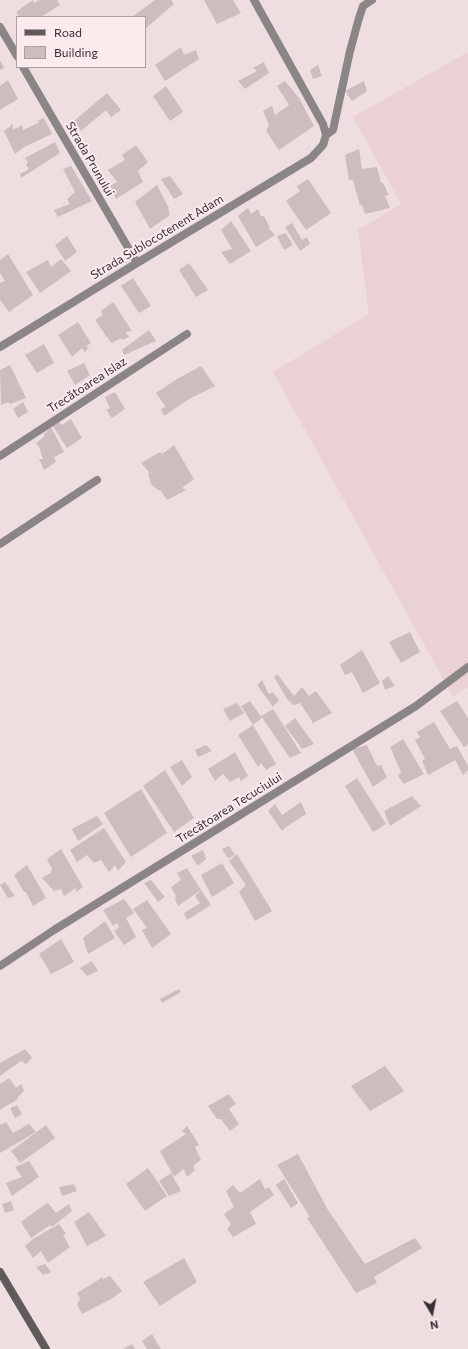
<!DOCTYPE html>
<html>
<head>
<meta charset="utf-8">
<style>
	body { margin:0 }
	#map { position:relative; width:468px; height:1349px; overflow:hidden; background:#eededf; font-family:Commissioner,sans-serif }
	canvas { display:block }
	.legend { position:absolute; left:16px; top:16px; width:130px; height:52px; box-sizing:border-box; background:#fbebed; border:1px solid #aca0a2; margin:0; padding:5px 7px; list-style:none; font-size:12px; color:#363031 }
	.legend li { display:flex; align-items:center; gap:8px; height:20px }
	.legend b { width:20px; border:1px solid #aca0a2 }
	.north { position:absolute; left:412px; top:1293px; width:40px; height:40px; -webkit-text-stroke:3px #fbebed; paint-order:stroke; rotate:170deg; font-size:11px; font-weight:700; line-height:16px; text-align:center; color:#363031 }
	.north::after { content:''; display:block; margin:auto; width:14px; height:18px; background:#363031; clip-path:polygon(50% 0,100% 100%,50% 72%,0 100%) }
</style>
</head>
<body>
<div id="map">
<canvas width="468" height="1349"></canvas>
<ul class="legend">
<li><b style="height:5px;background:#62595a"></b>Road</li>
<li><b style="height:11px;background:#cdbdbf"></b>Building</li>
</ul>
<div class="north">N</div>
</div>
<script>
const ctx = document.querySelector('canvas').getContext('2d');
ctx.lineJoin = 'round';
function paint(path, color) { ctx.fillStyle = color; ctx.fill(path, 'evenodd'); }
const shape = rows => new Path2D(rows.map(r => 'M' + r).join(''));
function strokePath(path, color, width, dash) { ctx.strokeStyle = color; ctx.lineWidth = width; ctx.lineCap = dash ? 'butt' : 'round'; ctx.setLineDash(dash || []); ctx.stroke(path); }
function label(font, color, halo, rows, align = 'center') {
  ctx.font = font + ' Commissioner,sans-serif'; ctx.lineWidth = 4; ctx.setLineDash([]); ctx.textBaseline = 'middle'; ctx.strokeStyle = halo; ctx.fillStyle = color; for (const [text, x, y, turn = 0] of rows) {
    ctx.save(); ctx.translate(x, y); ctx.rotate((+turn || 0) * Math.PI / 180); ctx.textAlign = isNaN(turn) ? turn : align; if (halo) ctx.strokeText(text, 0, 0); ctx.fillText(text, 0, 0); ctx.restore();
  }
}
const built = shape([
	[468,52,468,687,453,697,273,372,369,314,358,230,401,204,353,117]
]);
const building = shape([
	[33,0,34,3,40,0,57,0,60,5,41,17,20,17,16,12],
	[155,0,171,0,174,4,145,29,145,17,132,17],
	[204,0,233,0,241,13,217,24],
	[181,47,184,55,196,50,199,59,165,81,155,65],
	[0,60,4,68,0,70],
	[264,62,269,73,245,89,238,81,257,71,253,68],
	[318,65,322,76,313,79,310,70],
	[8,80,18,99,0,110,0,86],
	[285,81,299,98,314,126,279,150,266,131,269,125,263,111,272,106,275,115,289,105,277,86],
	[364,81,367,91,352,101,345,91],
	[166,86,183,112,170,121,153,96],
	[107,93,121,110,111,117,106,110,81,131,74,121],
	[44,118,52,134,24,147,15,154,4,131,13,124,13,130,22,125,23,130,40,122,37,121],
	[55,142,60,153,21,178,20,174,29,169,26,165,28,162,25,158],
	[136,145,148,162,138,171,143,182,116,199,110,186,117,182,108,170,125,160,122,155],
	[359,149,362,169,377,167,381,183,383,183,389,195,385,196,390,208,365,214,362,205,360,205,353,180,349,180,345,155],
	[71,166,92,201,58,217,54,210,70,204,67,199,75,192,63,169],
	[170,176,183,194,174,199,161,179],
	[308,179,331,213,306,230,286,201,300,191,297,186],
	[157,185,169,208,168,208,170,215,150,229,135,202],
	[248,208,251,214,258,209,261,216,264,216,270,228,268,228,275,235,256,247,238,216],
	[231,221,251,251,230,264,221,252,232,249,221,230],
	[292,223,302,240,307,237,310,244,300,251,285,227],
	[286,233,293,245,284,250,277,236],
	[67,236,77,252,65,261,55,245],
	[8,254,33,295,9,312,0,300,0,283,5,281,0,273,0,260],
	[61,259,71,271,40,293,26,272,48,260,51,267],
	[189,263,208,290,196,297,179,270],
	[133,278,151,306,139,313,121,286],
	[113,302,132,331,126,332,129,337,122,340,122,338,111,343,95,320,103,315,101,311],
	[78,322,91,343,86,346,89,347,85,352,82,348,72,357,58,335],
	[149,330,156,341,124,355,122,350],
	[44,344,54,363,37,373,25,355],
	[84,363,90,375,75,385,67,371],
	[10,365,26,398,10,404,8,402,1,405,0,370],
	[201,366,215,386,189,399,164,416,161,409,166,407,156,393,177,379],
	[115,392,125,409,112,418,106,410,110,408,105,397],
	[23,402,28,412,18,418,13,409],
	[71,419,82,438,67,448,53,426,59,422,62,425],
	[51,427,64,452,54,457,56,462,44,470,39,459,43,459,40,450,41,450,36,443,45,436,43,435],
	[174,445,194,479,182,488,186,490,167,500,160,490,158,490,151,484,148,473,150,473,141,463,160,452,162,454],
	[410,632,420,652,401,663,389,642],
	[362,650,380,683,363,693,352,672,345,675,340,665],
	[277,674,294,696,302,687,309,696,316,691,332,713,313,723,300,703,293,705,287,699,274,677],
	[388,676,395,686,385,690,382,681],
	[262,680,269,694,273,692,279,700,273,707,257,685],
	[250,701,262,718,253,725,241,706],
	[457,701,468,718,468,744,464,747,440,711],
	[237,703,244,713,230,721,223,709],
	[273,709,301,753,290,758,261,716],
	[295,718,314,744,302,749,285,726],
	[434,722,450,749,457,746,468,766,468,770,463,775,455,760,428,775,422,761,425,759,415,740,420,737,417,732],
	[253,725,276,764,266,770,261,763,258,767,238,735],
	[403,739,424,774,404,784,398,776,401,772,390,747],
	[206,745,212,751,198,757,195,750],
	[367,745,377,766,381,765,387,777,373,787,352,749],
	[235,752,248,776,241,781,239,777,230,782,223,774,215,781,208,769],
	[182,760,192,777,182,786,170,767],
	[165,770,194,818,174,832,143,786],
	[357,778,386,824,373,832,345,786],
	[141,789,167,833,131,857,104,813],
	[412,796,421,806,390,826,384,811],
	[301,802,306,814,286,827,282,831,268,811,275,804,282,815],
	[97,816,103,824,78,841,72,829],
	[104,828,126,862,118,871,115,865,109,872,101,860,94,863,87,855,77,862,70,850],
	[229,846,235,855,228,858,222,849],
	[61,849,83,887,76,892,76,888,64,896,61,889,54,891,42,878,51,873,52,869,47,859],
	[203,850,206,859,198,866,191,856],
	[237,854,272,911,255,921,239,892,246,885,229,861],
	[222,863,234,883,212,897,201,875],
	[27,865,46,898,33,906,26,892,24,892,14,875],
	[187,868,201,890,211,905,187,920,184,913,200,903,195,896,201,890,178,906,175,899,176,896,171,887,181,880,177,873],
	[151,880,165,897,158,902,144,883],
	[5,882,15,896,8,898,0,885],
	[124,899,134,913,126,918,136,937,124,945,114,931,119,927,117,923,113,926,103,910],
	[147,900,171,934,152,948,142,930,147,928,133,909],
	[105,921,115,938,88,954,83,938],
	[61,939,74,962,51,974,39,954],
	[92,961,98,971,87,976,80,968],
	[179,989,181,992,162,1003,160,999],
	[25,1049,32,1058,26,1064,21,1061,0,1076,0,1063],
	[385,1066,404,1091,370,1111,351,1086],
	[9,1078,16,1088,21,1084,24,1091,18,1097,18,1099,0,1110,0,1084],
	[229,1094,236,1104,229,1109,239,1124,230,1131,221,1119,217,1119,208,1106],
	[17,1105,22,1114,15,1118,10,1108],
	[6,1122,13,1133,29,1124,36,1132,0,1153,0,1125],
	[46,1125,55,1138,20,1163,11,1151],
	[187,1126,199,1145,195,1147,201,1160,193,1166,195,1170,187,1177,184,1169,174,1177,160,1151,186,1134,182,1131],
	[298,1154,328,1210,365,1264,415,1238,422,1248,374,1277,377,1283,356,1293,307,1218,310,1217,277,1165],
	[29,1161,39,1177,12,1196,6,1183,22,1177,15,1167],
	[148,1168,167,1196,145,1211,126,1184],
	[171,1173,181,1191,169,1196,159,1181],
	[260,1179,265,1189,269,1187,274,1195,250,1212,256,1224,233,1237,227,1229,231,1224,224,1214,234,1207,226,1191,233,1185,240,1193],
	[284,1179,298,1203,291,1208,276,1185],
	[74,1184,77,1191,62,1196,59,1187],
	[11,1201,14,1210,5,1213,2,1204],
	[48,1203,56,1213,69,1204,72,1211,52,1227,50,1225,31,1238,21,1222,40,1208],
	[89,1212,106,1236,87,1246,74,1222],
	[59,1224,66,1234,63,1235,70,1247,48,1263,41,1251,33,1258,25,1246,33,1239],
	[184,1258,197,1282,160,1306,143,1282],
	[45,1264,51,1272,43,1275,36,1267],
	[110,1276,122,1291,113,1298,82,1314,77,1304,80,1299,77,1293,103,1277,103,1279],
	[152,1334,161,1349,147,1349,142,1341],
	[132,1344,135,1349,123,1349]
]);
const minor = shape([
	[0,27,17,56],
	[23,67,137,263],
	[326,135,333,130,350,51,359,18,363,6,372,0],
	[0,347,137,263,311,158,323,145,326,135,323,124,254,0],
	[0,456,187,334],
	[0,544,97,480],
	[0,966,54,930,416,706,468,667]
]);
const secondary = shape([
	[0,1272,46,1349]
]);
const streetNames = [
	["Strada Prunului",90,159,60],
	["Strada Sublocotenent Adam",157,237,-31],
	["Trecătoarea Islaz",87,385,-33],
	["Trecătoarea Tecuciului",229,808,-32]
];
paint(built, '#ead1d4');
paint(building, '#cdbdbf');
strokePath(minor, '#8b8586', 8);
strokePath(secondary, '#62595a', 8);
label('12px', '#363031', '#fbebed', streetNames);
</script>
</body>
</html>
